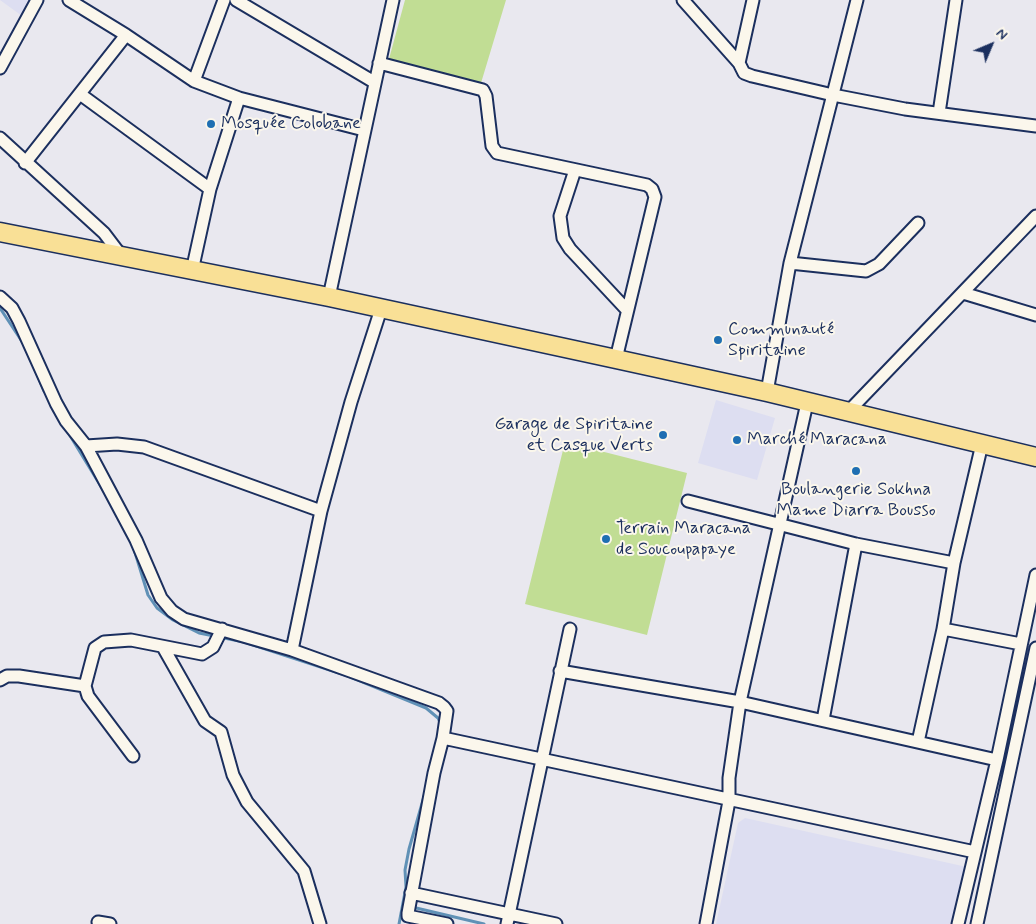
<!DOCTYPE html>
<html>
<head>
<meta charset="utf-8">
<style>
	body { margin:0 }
	#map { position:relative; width:1036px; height:924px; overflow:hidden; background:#e9e8ef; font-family:Mynerve,sans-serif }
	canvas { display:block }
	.north { position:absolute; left:966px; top:20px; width:50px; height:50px; -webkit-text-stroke:4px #fbf7ec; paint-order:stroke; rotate:45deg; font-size:14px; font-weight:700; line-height:20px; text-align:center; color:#1b2f5e }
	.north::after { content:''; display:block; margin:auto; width:18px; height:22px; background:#1b2f5e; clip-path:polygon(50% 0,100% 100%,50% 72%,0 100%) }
</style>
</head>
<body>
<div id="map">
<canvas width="1036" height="924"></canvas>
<div class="north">N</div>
</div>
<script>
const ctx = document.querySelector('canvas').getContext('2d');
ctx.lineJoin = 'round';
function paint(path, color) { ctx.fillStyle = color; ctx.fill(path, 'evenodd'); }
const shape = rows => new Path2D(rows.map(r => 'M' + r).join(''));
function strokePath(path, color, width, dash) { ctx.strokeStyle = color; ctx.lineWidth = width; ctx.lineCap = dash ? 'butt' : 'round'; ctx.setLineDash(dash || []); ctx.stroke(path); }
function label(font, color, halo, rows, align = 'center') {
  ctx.font = font + ' Mynerve,sans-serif'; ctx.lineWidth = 4; ctx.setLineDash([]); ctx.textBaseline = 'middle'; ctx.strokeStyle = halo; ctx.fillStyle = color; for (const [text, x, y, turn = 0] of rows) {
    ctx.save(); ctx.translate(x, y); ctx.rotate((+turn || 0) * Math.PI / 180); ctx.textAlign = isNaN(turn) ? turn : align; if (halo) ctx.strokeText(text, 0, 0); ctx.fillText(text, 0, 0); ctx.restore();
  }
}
const built = shape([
	[0,0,31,0,22,16],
	[716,400,775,418,757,480,698,463],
	[745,818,967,867,954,924,716,924,738,823]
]);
const green = shape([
	[405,0,506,0,481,83,389,59],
	[565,442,687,473,647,635,525,604]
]);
const stream = shape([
	[0,308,23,343],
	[31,360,44,391],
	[66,429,108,498],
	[133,546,148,595,157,608,173,620,199,633,244,642,348,676,426,708,438,718,441,725],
	[412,907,484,924],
	[399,924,406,887,405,870,409,849,425,793]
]);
const street = shape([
	[69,0,126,35,194,81,239,98,364,130],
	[236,0,374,82],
	[683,0,739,63],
	[753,0,739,63,744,73,752,76,833,95,905,109,1036,126],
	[379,63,483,90,486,96,492,146,497,153,647,185,652,189,655,197,616,359],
	[0,68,37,0],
	[194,81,224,0],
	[80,94,210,189],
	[939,113,956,0],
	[0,138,104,233,123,258],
	[25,163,126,35],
	[575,170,560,216,563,238,570,249,626,309],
	[790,263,866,271,879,264,918,223],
	[192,271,210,189,239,98],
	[963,293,1036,315],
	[0,297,12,308,19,321,56,403,66,421,86,446,136,540,161,598,172,611,184,619,292,650,439,703,444,707,447,711,443,738,434,773,408,913,408,916,447,924],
	[329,297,393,0],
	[767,392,790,263,857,0],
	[847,413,1036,216],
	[86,446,117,444,144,447,321,511],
	[688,501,856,544,954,563],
	[943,629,1021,644],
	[163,647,205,721,221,732,233,775,247,802,304,871,320,924],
	[292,650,321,511,351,402,381,309],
	[560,671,740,702,997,760],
	[0,680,7,676,19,676,85,686],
	[823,720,856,544],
	[443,738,975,852],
	[918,742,943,629,954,563,982,444],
	[133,756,88,696,85,686,95,648,104,642,131,640,202,654,213,647,222,629],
	[411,893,556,924],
	[98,922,110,924],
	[507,924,570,629],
	[706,924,729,801,729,778,740,702,807,403],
	[958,924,997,760,1036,575],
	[977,924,1036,648]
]);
const primary = shape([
	[0,232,329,297,616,359,767,392,1036,457]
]);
const markers = [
	[211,124,5,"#1f6fb2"],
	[718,340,5,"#1f6fb2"],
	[663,435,5,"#1f6fb2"],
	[737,440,5,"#1f6fb2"],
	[856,471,5,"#1f6fb2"],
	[606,539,5,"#1f6fb2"]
];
const poiNames = [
	["Mosquée Colobane",221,124],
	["Communauté",728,330],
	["Spiritaine",728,351],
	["Garage de Spiritaine",653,425,"right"],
	["et Casque Verts",653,446,"right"],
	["Marché Maracana",747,440],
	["Boulangerie Sokhna",856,490,"center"],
	["Mame Diarra Bousso",856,511,"center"],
	["Terrain Maracana",616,529],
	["de Soucoupapaye",616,550]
];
paint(built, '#dddef1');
paint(green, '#c1dd94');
strokePath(stream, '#6091b6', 3);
strokePath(street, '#1b2f5e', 15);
strokePath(primary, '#1b2f5e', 21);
strokePath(street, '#fbf7ec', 11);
strokePath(primary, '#f9e096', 18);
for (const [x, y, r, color] of markers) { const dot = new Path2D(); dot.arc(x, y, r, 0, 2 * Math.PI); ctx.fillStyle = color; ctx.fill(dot); strokePath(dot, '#fbf7ec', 2); }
label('18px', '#1b2f5e', '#fbf7ec', poiNames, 'left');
</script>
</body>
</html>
